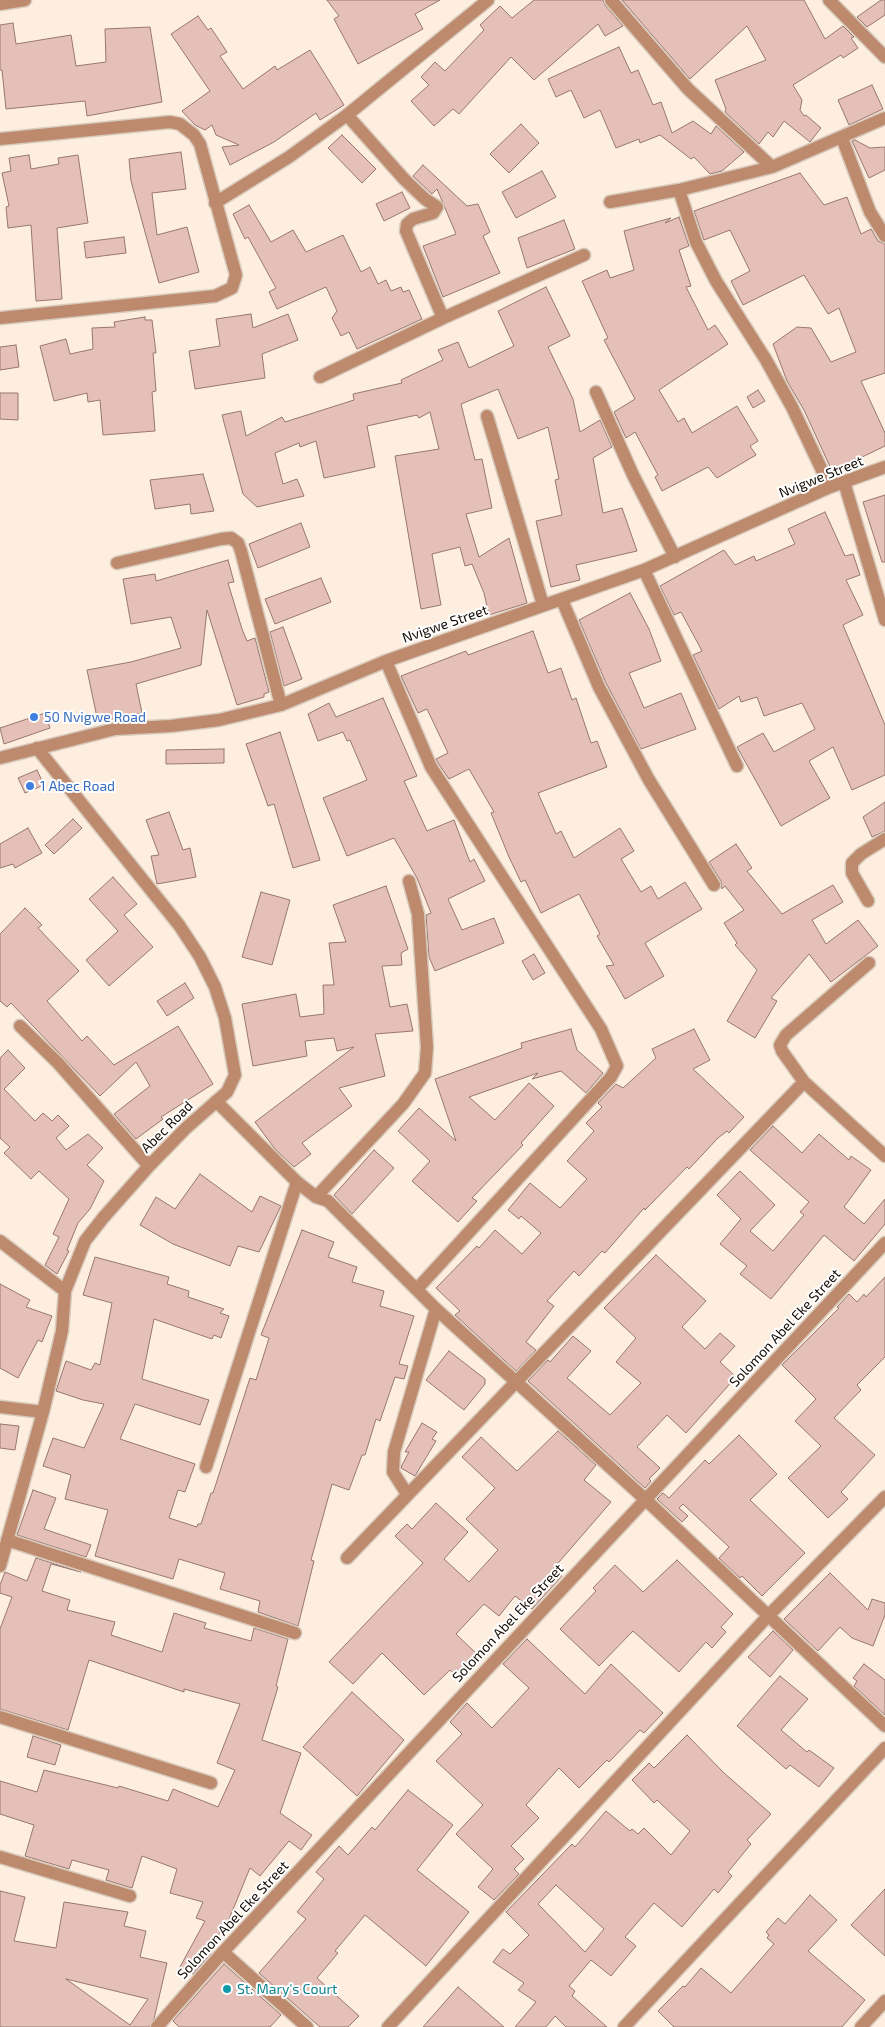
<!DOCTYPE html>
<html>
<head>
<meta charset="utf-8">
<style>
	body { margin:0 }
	canvas { display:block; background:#fdeedf }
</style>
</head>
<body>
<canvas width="885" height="2027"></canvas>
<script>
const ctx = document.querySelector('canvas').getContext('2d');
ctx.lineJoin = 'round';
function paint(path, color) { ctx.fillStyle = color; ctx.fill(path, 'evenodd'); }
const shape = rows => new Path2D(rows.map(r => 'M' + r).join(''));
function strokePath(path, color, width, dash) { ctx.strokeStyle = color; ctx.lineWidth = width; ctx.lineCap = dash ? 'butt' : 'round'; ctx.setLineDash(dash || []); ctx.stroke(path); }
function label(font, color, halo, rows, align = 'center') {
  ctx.font = font + ' "Exo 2",sans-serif'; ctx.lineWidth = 4; ctx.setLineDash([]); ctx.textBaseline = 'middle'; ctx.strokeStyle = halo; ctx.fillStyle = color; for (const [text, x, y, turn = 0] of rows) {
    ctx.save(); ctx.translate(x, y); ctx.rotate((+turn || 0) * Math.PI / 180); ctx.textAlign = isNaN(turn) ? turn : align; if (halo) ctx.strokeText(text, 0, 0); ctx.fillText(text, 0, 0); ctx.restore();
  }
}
const building = shape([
	[327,0,440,0,415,14,423,29,358,64,334,19,339,16,327,0],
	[534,0,603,0,605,5,623,26,605,36,598,24,534,80,511,57,459,114,453,109,434,126,411,101,429,85,421,77,435,62,445,71,484,30,480,25,500,6,512,18,534,0],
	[622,0,804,0,825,39,843,26,854,37,851,38,858,48,843,58,841,55,793,85,802,100,800,110,804,116,806,115,821,128,810,142,784,121,773,137,768,132,759,144,725,112,726,109,715,80,766,60,747,26,690,79,622,0],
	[881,0,885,0,885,15,867,27,857,17,881,0],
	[198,16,208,30,211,28,227,52,220,56,243,89,275,66,277,70,310,50,344,105,320,120,316,113,274,142,230,165,222,147,239,145,216,135,212,125,205,130,195,125,182,111,210,91,171,34,198,16],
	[13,23,16,44,71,35,76,66,106,62,105,29,150,27,162,102,87,116,85,101,6,109,2,70,0,70,0,25,13,23],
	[619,47,631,73,638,70,653,105,661,102,672,133,693,121,711,134,716,126,744,152,722,171,710,174,694,157,691,159,660,135,640,143,639,139,616,148,600,110,584,118,571,90,556,97,548,79,619,47],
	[872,85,883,109,849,125,838,100,872,85],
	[521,124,539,143,509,173,490,154,521,124],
	[342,135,376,169,362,183,328,148,342,135],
	[855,140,870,148,885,147,885,170,869,178,852,141,855,140],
	[181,152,186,189,152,193,157,235,187,227,199,272,159,283,131,181,129,159,181,152],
	[29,155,31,169,59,164,58,158,78,155,88,223,57,228,62,299,36,301,31,225,8,228,6,207,9,206,2,173,11,171,9,158,29,155],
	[423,165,467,206,478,204,490,232,483,236,500,273,443,297,423,246,456,234,437,189,432,194,413,176,423,165],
	[542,171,556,197,516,218,502,192,542,171],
	[800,173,824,205,847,197,861,234,871,229,878,241,885,244,885,373,861,381,885,433,885,446,858,459,858,457,833,473,804,410,787,381,773,344,797,327,811,328,831,362,856,352,839,308,828,314,804,275,743,305,731,281,750,271,730,230,704,240,694,211,800,173],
	[402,192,410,208,384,221,376,204,402,192],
	[249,205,271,242,293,230,306,252,343,235,361,272,370,267,378,284,386,280,391,291,401,287,403,292,409,290,422,319,357,349,349,332,341,336,332,318,337,311,326,287,277,309,269,292,276,288,248,237,245,239,233,214,249,205],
	[679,217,689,246,679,250,691,286,686,287,708,330,715,325,728,344,659,390,678,422,684,418,692,433,737,406,758,441,750,446,756,455,717,478,708,467,662,491,655,477,658,475,635,432,626,438,614,412,635,399,604,340,608,338,582,281,607,270,610,278,634,270,624,231,671,218,665,223,679,217],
	[564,220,575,249,527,268,518,238,564,220],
	[124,237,126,253,86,258,84,242,124,237],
	[546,287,570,336,548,347,573,399,580,432,600,420,612,447,593,458,603,513,622,508,637,551,576,565,580,580,551,587,536,521,562,515,555,480,559,479,548,427,518,439,498,389,461,404,475,460,482,459,492,508,466,514,479,557,509,538,527,603,489,615,484,593,472,564,465,566,460,547,432,554,441,605,421,609,395,456,439,449,430,412,419,418,417,415,367,426,375,467,324,478,316,441,300,447,299,443,275,453,283,484,297,479,304,496,257,507,243,494,222,415,241,411,246,436,282,417,285,422,354,400,353,394,402,383,401,380,443,360,438,350,458,342,469,368,514,346,498,311,546,287],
	[251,314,253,328,288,314,298,340,262,354,265,378,195,389,189,351,220,346,216,319,251,314],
	[145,317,145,320,152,320,156,353,153,353,156,391,152,392,155,431,103,435,100,400,88,402,87,393,54,401,40,346,66,339,70,354,93,349,92,328,115,327,114,322,145,317],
	[16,345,19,367,0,370,0,347,16,345],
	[758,390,765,401,753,408,747,397,758,390],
	[0,393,18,393,18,420,0,419,0,393],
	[203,474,214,511,191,514,190,504,155,509,150,480,203,474],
	[885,495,885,562,882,562,863,502,885,495],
	[825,512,845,556,853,554,860,575,846,580,863,615,843,625,885,725,885,775,852,790,833,747,809,761,830,798,781,826,737,747,763,733,774,752,815,729,802,703,764,716,757,697,741,702,739,696,719,709,693,655,702,651,681,612,674,615,660,586,724,550,735,565,754,556,756,561,795,544,788,529,825,512],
	[301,523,310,547,258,568,249,544,301,523],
	[228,560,234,582,228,583,242,629,247,641,255,638,269,692,264,694,264,697,237,705,207,610,201,665,136,684,142,713,98,722,87,670,131,662,181,648,171,617,131,624,123,579,155,574,156,581,228,560],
	[321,578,331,602,275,624,265,599,321,578],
	[630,593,649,629,661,661,629,673,644,708,681,693,696,729,641,749,606,683,579,620,630,593],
	[283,627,302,679,284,686,270,632,283,627],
	[533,631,548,673,561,668,572,700,576,698,591,743,597,741,607,767,538,793,556,834,561,831,574,858,620,828,634,851,621,859,641,892,651,886,658,899,685,882,702,909,645,943,664,976,625,999,606,966,614,965,597,936,600,934,579,894,541,913,525,880,521,882,509,857,491,813,494,812,469,769,449,779,438,763,436,759,448,753,427,709,418,713,401,676,466,651,468,655,533,631],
	[383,698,417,776,404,781,427,831,454,820,470,862,474,859,485,881,448,899,462,930,494,918,504,943,435,971,429,957,426,915,431,913,417,878,394,838,347,856,323,798,367,780,350,740,347,741,343,732,318,741,308,714,329,703,336,717,383,698],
	[45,713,50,728,4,744,0,728,45,713],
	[280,732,320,860,293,868,274,804,268,806,246,744,280,732],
	[224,749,224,763,166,764,166,750,224,749],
	[37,770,44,785,25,793,18,778,37,770],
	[885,802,885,831,872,837,863,817,885,802],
	[169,812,183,850,190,848,196,877,157,884,151,856,159,855,146,820,169,812],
	[73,819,82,828,54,854,45,845,73,819],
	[28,828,42,853,15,868,13,864,0,868,0,844,28,828],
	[736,844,752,868,747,871,782,914,833,885,843,902,812,920,826,944,858,920,878,946,831,982,809,954,771,998,777,1001,755,1038,727,1021,757,970,735,945,737,943,724,923,744,910,725,886,722,889,721,881,709,862,736,844],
	[113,877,137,904,124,915,153,947,109,986,86,960,118,931,89,899,113,877],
	[386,886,408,949,401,953,402,965,382,966,390,1007,407,1004,413,1031,375,1034,385,1076,339,1088,352,1106,302,1143,311,1154,294,1167,275,1149,255,1122,354,1047,337,1051,334,1038,305,1041,307,1056,253,1066,242,1004,296,994,300,1017,324,1014,323,985,334,985,329,943,346,942,333,905,386,886],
	[261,892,290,900,272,965,242,957,261,892],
	[25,908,42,925,38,928,79,971,47,1001,82,1041,87,1036,114,1065,178,1026,213,1084,161,1117,163,1119,136,1139,114,1114,150,1086,136,1062,100,1096,11,1003,7,1007,0,1001,0,934,25,908],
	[534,954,545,973,533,980,522,961,534,954],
	[185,983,194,998,167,1016,157,1001,185,983],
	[571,1029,577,1050,603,1073,586,1093,561,1071,532,1079,538,1073,469,1097,495,1120,529,1083,554,1106,521,1143,523,1145,472,1198,477,1201,458,1222,412,1181,430,1161,398,1131,419,1108,456,1141,435,1079,522,1048,521,1043,571,1029],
	[694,1029,710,1060,693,1069,744,1117,729,1133,727,1131,718,1138,689,1169,687,1167,645,1210,644,1208,605,1253,602,1251,579,1276,574,1271,547,1301,554,1306,526,1342,536,1350,516,1371,455,1315,460,1311,436,1288,477,1246,479,1248,495,1230,522,1254,541,1233,521,1216,519,1219,508,1210,530,1183,560,1208,587,1179,567,1161,594,1131,586,1123,602,1107,598,1103,616,1084,623,1088,656,1058,652,1049,694,1029],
	[8,1050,25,1068,4,1089,35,1121,43,1113,52,1121,58,1115,69,1126,56,1138,66,1150,88,1134,103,1148,87,1165,104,1181,90,1209,78,1223,67,1250,69,1251,57,1274,45,1265,59,1237,53,1234,69,1199,39,1171,31,1179,4,1153,10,1147,0,1138,0,1058,8,1050],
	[773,1126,802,1153,819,1134,849,1160,851,1156,871,1170,844,1207,864,1224,885,1199,885,1224,854,1261,824,1235,771,1299,740,1274,747,1266,720,1244,741,1219,717,1195,740,1171,775,1205,750,1231,773,1251,804,1215,800,1212,809,1202,750,1150,773,1126],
	[374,1150,394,1168,352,1214,334,1195,374,1150],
	[200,1174,252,1212,260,1196,281,1206,259,1252,238,1246,230,1266,173,1244,140,1225,156,1197,175,1209,200,1174],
	[302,1230,334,1242,328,1257,357,1267,352,1282,384,1291,380,1306,414,1316,399,1364,408,1366,404,1379,395,1377,380,1421,376,1419,365,1455,362,1455,349,1490,332,1484,311,1560,314,1561,298,1626,258,1612,260,1601,220,1589,225,1573,179,1559,173,1579,95,1556,108,1510,65,1499,71,1475,43,1466,53,1438,84,1448,104,1404,83,1400,56,1391,66,1361,91,1370,95,1363,100,1365,112,1303,83,1295,95,1257,169,1277,167,1284,189,1291,188,1297,224,1309,220,1313,229,1316,221,1338,214,1335,212,1339,154,1319,142,1379,209,1400,200,1425,135,1404,120,1439,195,1464,185,1492,178,1490,169,1518,197,1527,198,1524,201,1524,211,1493,213,1493,250,1378,256,1380,269,1338,261,1335,302,1230],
	[656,1255,706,1301,682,1327,705,1349,720,1333,735,1346,720,1362,736,1377,686,1433,667,1415,637,1447,660,1468,649,1479,651,1481,645,1488,528,1381,548,1360,550,1362,573,1336,591,1351,567,1378,610,1415,641,1383,616,1362,636,1338,604,1308,656,1255],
	[885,1277,885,1357,857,1385,861,1390,834,1418,875,1455,841,1492,848,1499,828,1518,788,1478,821,1446,795,1421,816,1399,782,1365,839,1308,837,1307,849,1294,857,1302,864,1294,866,1297,885,1277],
	[0,1284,30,1300,26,1307,52,1316,42,1342,38,1340,18,1378,0,1368,0,1284],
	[449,1351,485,1379,485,1384,464,1410,426,1380,449,1351],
	[422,1423,437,1432,432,1439,436,1441,415,1476,401,1468,402,1465,409,1452,405,1452,422,1423],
	[0,1424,19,1426,15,1450,0,1448,0,1424],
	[558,1431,596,1465,584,1480,611,1502,553,1569,562,1576,532,1609,515,1596,499,1616,484,1604,456,1634,481,1658,460,1680,450,1670,424,1695,382,1653,353,1684,329,1662,423,1563,395,1536,407,1524,412,1529,436,1503,468,1532,444,1559,469,1582,498,1550,466,1519,495,1488,462,1457,481,1437,517,1471,558,1431],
	[739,1435,777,1474,750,1500,805,1553,762,1596,742,1576,740,1578,719,1558,729,1547,683,1504,679,1508,688,1516,682,1522,657,1499,663,1493,669,1498,705,1460,709,1464,739,1435],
	[33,1490,56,1498,44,1529,91,1545,86,1557,17,1535,33,1490],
	[36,1558,81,1572,51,1564,42,1591,70,1600,67,1610,115,1622,111,1635,162,1652,174,1613,206,1623,204,1628,251,1641,254,1628,288,1639,276,1686,278,1687,262,1740,301,1753,280,1813,312,1835,301,1850,289,1841,260,1876,250,1868,225,1929,222,1928,211,1950,212,1952,193,1974,180,1967,205,1921,196,1918,203,1902,170,1893,177,1869,142,1856,132,1888,106,1880,109,1870,72,1860,69,1869,25,1856,34,1825,0,1814,0,1781,37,1792,44,1770,118,1788,119,1786,168,1801,173,1789,218,1807,235,1770,217,1763,240,1704,184,1689,184,1692,89,1660,68,1730,0,1709,0,1629,12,1597,0,1593,0,1585,5,1572,27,1581,36,1558],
	[677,1560,733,1614,721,1627,726,1632,712,1648,706,1642,679,1672,633,1631,599,1666,560,1629,596,1591,593,1588,615,1565,643,1592,677,1560],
	[830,1573,868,1610,872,1599,885,1603,885,1615,873,1646,852,1638,840,1627,818,1651,784,1619,830,1573],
	[773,1631,793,1650,770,1677,748,1657,773,1631],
	[527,1639,585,1694,611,1664,663,1713,644,1733,640,1730,609,1762,607,1760,579,1788,559,1768,526,1805,539,1818,511,1846,524,1859,514,1869,519,1874,494,1900,478,1887,493,1869,456,1834,483,1805,436,1761,462,1734,450,1722,467,1703,492,1728,529,1688,503,1664,527,1639],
	[864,1664,885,1680,885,1715,854,1686,857,1681,853,1678,864,1664],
	[780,1676,808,1699,781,1730,807,1752,809,1750,834,1768,819,1787,790,1765,786,1769,737,1726,780,1676],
	[352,1692,404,1740,357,1796,303,1747,352,1692],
	[687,1735,724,1773,771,1814,747,1840,751,1844,728,1872,732,1876,718,1893,714,1889,682,1927,654,1903,625,1937,636,1946,611,1976,591,1960,569,1986,575,1991,572,1996,607,2027,566,2027,555,2016,546,2027,515,2027,536,2002,518,1990,524,1983,493,1962,503,1949,510,1954,529,1935,506,1912,572,1844,575,1847,606,1811,630,1831,632,1829,638,1834,644,1828,671,1855,690,1831,657,1800,654,1803,632,1780,649,1763,654,1768,687,1735],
	[556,1885,604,1929,585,1952,538,1904,556,1885],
	[33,1736,61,1745,55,1765,27,1757,33,1736],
	[408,1790,453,1825,417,1870,469,1912,426,1966,365,1915,335,1951,338,1953,317,1978,359,2016,348,2027,320,2027,259,1973,306,1919,297,1912,324,1879,316,1872,339,1846,348,1855,372,1827,375,1830,408,1790],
	[885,1889,885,1956,851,1925,885,1889],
	[0,1891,25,1897,14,1941,56,1948,64,1902,128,1912,124,1926,146,1931,140,1957,167,1963,154,2019,149,2027,0,2027,0,1891],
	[66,1979,148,1999,130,2025,66,1979],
	[810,1895,837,1920,808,1951,865,2000,842,2027,674,2027,658,2011,683,1986,685,1987,701,1968,731,1993,774,1944,767,1938,769,1935,766,1932,778,1918,785,1924,810,1895],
	[224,1964,281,2015,270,2027,179,2027,173,2021,224,1964],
	[458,1987,504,2027,423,2027,458,1987]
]);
const minor = shape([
	[611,0,688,89,772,167],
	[829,0,885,57],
	[0,4,25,0],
	[347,115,404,179,425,199,437,207,433,213,413,219,407,224,406,231,443,318],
	[842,138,870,212,885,236],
	[0,139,170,122,180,124,194,135,200,144,236,275,232,288,215,296,0,318],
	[679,190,696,242,716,281,766,360,792,407,830,487],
	[610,202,679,190,772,167,885,118],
	[215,203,289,157,347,115,488,0],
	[320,377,443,318,584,255],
	[596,392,633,475,675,557],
	[487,416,543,605],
	[844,482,885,620],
	[117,563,221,539,231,538,238,543,241,551,281,705],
	[644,570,737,766],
	[562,600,599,687,649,780,714,885],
	[386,661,431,767,601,1029,617,1066,611,1077,417,1289],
	[0,758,115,729,171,726,219,720,281,705,386,661,644,570,830,487,885,467],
	[868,901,852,873,852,863,861,854,885,839],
	[869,963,786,1035,780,1045,782,1051,804,1082,885,1156],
	[20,1026,58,1063,149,1166],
	[216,1101,297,1182,316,1197,328,1201,436,1309,645,1499,885,1726],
	[316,1197,403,1104,425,1073,427,1047,418,914,409,881],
	[0,1241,65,1291],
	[0,1407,43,1412],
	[206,1467,297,1182],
	[407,1494,393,1472,394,1452,436,1309],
	[7,1540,295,1633],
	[347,1558,804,1082],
	[0,1566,43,1412,62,1331,65,1291,85,1241,103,1218,149,1166,186,1128,227,1092,235,1075,225,1018,215,987,200,957,179,925,37,748],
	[0,1717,211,1783],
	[0,1857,130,1896],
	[223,1952,307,2027],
	[157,2027,223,1952,885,1243],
	[388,2027,768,1616,885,1497],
	[624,2027,885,1748],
	[861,2027,885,2001]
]);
const markers = [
	[34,717,5,"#3f7fe0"],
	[30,786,5,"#3f7fe0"],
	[227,1989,5,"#0f9aa8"]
];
const streetNames = [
	["Nvigwe Street",821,477,-22],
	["Nvigwe Street",445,624,-19],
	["Abec Road",167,1127,-45],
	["Solomon Abel Eke Street",785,1328,-47],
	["Solomon Abel Eke Street",508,1623,-47],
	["Solomon Abel Eke Street",233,1920,-47]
];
const shopNames = [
	["50 Nvigwe Road",44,717],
	["1 Abec Road",40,786]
];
const cultureNames = [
	["St. Mary's Court",237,1989]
];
paint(building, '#e4c0b8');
strokePath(building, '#987770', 1);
strokePath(minor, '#d8cabc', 15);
strokePath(minor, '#bd8a6d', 12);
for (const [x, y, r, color] of markers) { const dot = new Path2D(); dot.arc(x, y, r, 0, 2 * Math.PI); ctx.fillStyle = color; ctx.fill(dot); strokePath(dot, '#fff', 2); }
label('14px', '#130b04', '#fff', streetNames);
label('14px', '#366cbe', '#fff', shopNames, 'left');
label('14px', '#0d838f', '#fff', cultureNames, 'left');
</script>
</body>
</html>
